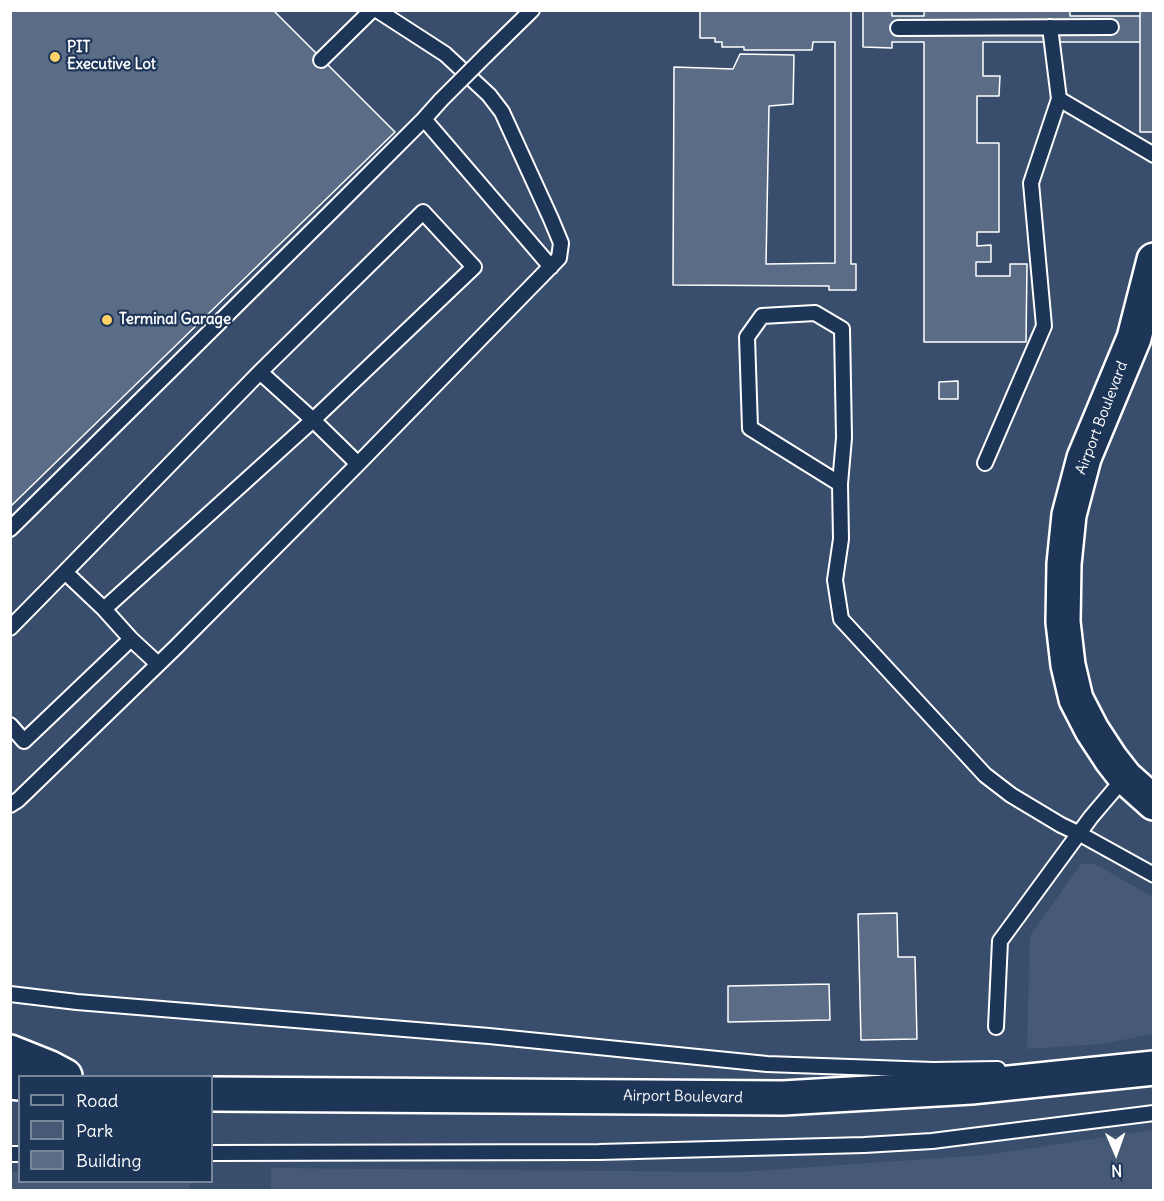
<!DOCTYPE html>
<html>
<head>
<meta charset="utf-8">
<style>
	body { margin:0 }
	#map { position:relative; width:1164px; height:1201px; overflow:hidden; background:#2a4161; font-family:Delius,sans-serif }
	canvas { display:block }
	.frame { position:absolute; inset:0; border:12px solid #fff; pointer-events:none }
	.legend { position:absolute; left:18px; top:1075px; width:195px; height:108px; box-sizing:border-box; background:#1d3557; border:2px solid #77869a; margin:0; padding:8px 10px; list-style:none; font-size:18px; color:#fff }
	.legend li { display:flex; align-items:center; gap:12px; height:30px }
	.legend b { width:30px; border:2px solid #77869a }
	.north { position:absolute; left:1086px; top:1123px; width:60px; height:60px; -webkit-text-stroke:4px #1d3557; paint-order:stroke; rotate:178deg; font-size:16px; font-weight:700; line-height:24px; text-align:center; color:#fff }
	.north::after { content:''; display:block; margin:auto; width:21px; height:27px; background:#fff; clip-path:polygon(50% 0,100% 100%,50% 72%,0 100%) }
</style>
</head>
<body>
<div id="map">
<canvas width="1164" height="1201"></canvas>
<div class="frame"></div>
<ul class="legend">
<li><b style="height:8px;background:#1d3557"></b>Road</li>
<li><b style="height:16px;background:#465975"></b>Park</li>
<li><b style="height:16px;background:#5b6c86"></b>Building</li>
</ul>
<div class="north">N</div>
</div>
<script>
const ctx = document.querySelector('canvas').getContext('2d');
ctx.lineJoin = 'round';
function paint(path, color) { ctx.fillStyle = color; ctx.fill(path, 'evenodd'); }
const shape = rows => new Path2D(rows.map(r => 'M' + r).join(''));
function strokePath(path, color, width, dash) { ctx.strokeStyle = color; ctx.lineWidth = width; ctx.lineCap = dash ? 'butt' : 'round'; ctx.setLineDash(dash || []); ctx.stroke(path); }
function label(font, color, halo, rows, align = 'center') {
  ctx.font = font + ' Delius,sans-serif'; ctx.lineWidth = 4.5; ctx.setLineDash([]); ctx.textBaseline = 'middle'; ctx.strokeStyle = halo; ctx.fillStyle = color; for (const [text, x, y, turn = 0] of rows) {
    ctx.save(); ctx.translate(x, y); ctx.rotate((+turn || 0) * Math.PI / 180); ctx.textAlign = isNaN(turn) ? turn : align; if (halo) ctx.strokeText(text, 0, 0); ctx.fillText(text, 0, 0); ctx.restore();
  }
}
const built = shape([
	[10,11,1153,11,1153,1190,11,1190],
	[20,1076,212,1076,212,1182,20,1182]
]);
const green = shape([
	[1088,863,1094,864,1102,868,1153,897,1153,1034,1102,1044,1027,1049,1030,936,1076,871,1081,864],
	[1154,1130,1153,1190,271,1190,271,1168,739,1172,985,1155],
	[10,1172,19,1172,20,1182,190,1182,190,1190,11,1190]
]);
const building = shape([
	[10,10,273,10,395,132,10,507,10,10],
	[700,10,851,10,851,264,856,264,856,290,829,290,829,286,673,285,674,67,733,69,740,54,794,55,793,104,769,106,766,264,835,263,835,42,813,42,812,50,744,50,744,47,722,47,722,42,715,42,715,38,700,38,700,10],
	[924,10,1070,10,1070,16,1140,16,1140,42,983,42,983,76,1000,76,999,96,977,96,977,143,999,143,999,232,977,232,977,246,991,245,991,262,976,262,976,276,1010,276,1010,264,1027,264,1026,342,924,342,924,42,892,42,892,48,863,47,863,11,892,11,892,16,924,16,924,10],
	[1140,10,1154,10,1154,132,1140,132,1140,10],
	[958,381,958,399,939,399,939,382,958,381],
	[897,913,898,957,915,957,917,1039,861,1040,858,914,897,913],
	[829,984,830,1020,728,1022,728,986,829,984]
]);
const lane = shape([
	[1050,27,1059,99],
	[898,28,1111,27],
	[486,55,532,10],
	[321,60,372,10],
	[424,119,551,267],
	[985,463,1044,326,1031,183,1059,99,1154,155],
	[840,484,750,428,747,337,762,316,815,313,842,329,844,438,840,484,841,539,835,580,841,619,985,775,1011,795,1061,825,1080,834,1154,875],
	[10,529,333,210,424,119,441,100],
	[65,572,260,372,423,212,474,267,313,420,260,372],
	[104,609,131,639,158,664],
	[10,628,65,572,104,609,313,420,358,464],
	[10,725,24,741,131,639],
	[10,805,18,800,176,647,358,464,559,258,561,243,551,219,502,112,489,95,445,54,377,10],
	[10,994,77,1002,489,1036,767,1064,933,1070,998,1069],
	[996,1027,1000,941,1091,817,1125,777],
	[212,1153,599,1152,864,1145,932,1141,1154,1113],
	[10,1154,20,1154]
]);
const secondary = shape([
	[1154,260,1134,338,1084,458,1069,515,1064,564,1063,622,1068,665,1076,699,1092,730,1111,759,1125,777,1154,803],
	[10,1052,50,1068,65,1076],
	[10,1082,20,1083],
	[212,1094,783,1098,971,1087,1154,1068]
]);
const laneBridge = shape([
	[441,100,486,55]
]);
const markers = [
	[55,57,6,"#ffd166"],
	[107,320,6,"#ffd166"]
];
const poiNames = [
	["PIT",67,48],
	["Executive Lot",67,65],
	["Terminal Garage",119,320]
];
const streetNames = [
	["Airport Boulevard",1102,418,-69],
	["Airport Boulevard",683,1097,1]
];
paint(built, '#394e6c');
paint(green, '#465975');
paint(building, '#5b6c86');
strokePath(building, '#fff', 1.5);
strokePath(lane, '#fff', 18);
strokePath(secondary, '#fff', 38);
strokePath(lane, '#1d3557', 14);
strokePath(secondary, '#1d3557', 33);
strokePath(laneBridge, '#fff', 18, []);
strokePath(laneBridge, '#1d3557', 14);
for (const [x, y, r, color] of markers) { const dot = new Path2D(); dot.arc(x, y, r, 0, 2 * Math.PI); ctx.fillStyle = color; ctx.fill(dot); strokePath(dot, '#1d3557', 2); }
label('bold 15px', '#fff', '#1d3557', poiNames, 'left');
label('15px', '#fff', '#1d3557', streetNames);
</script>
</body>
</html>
